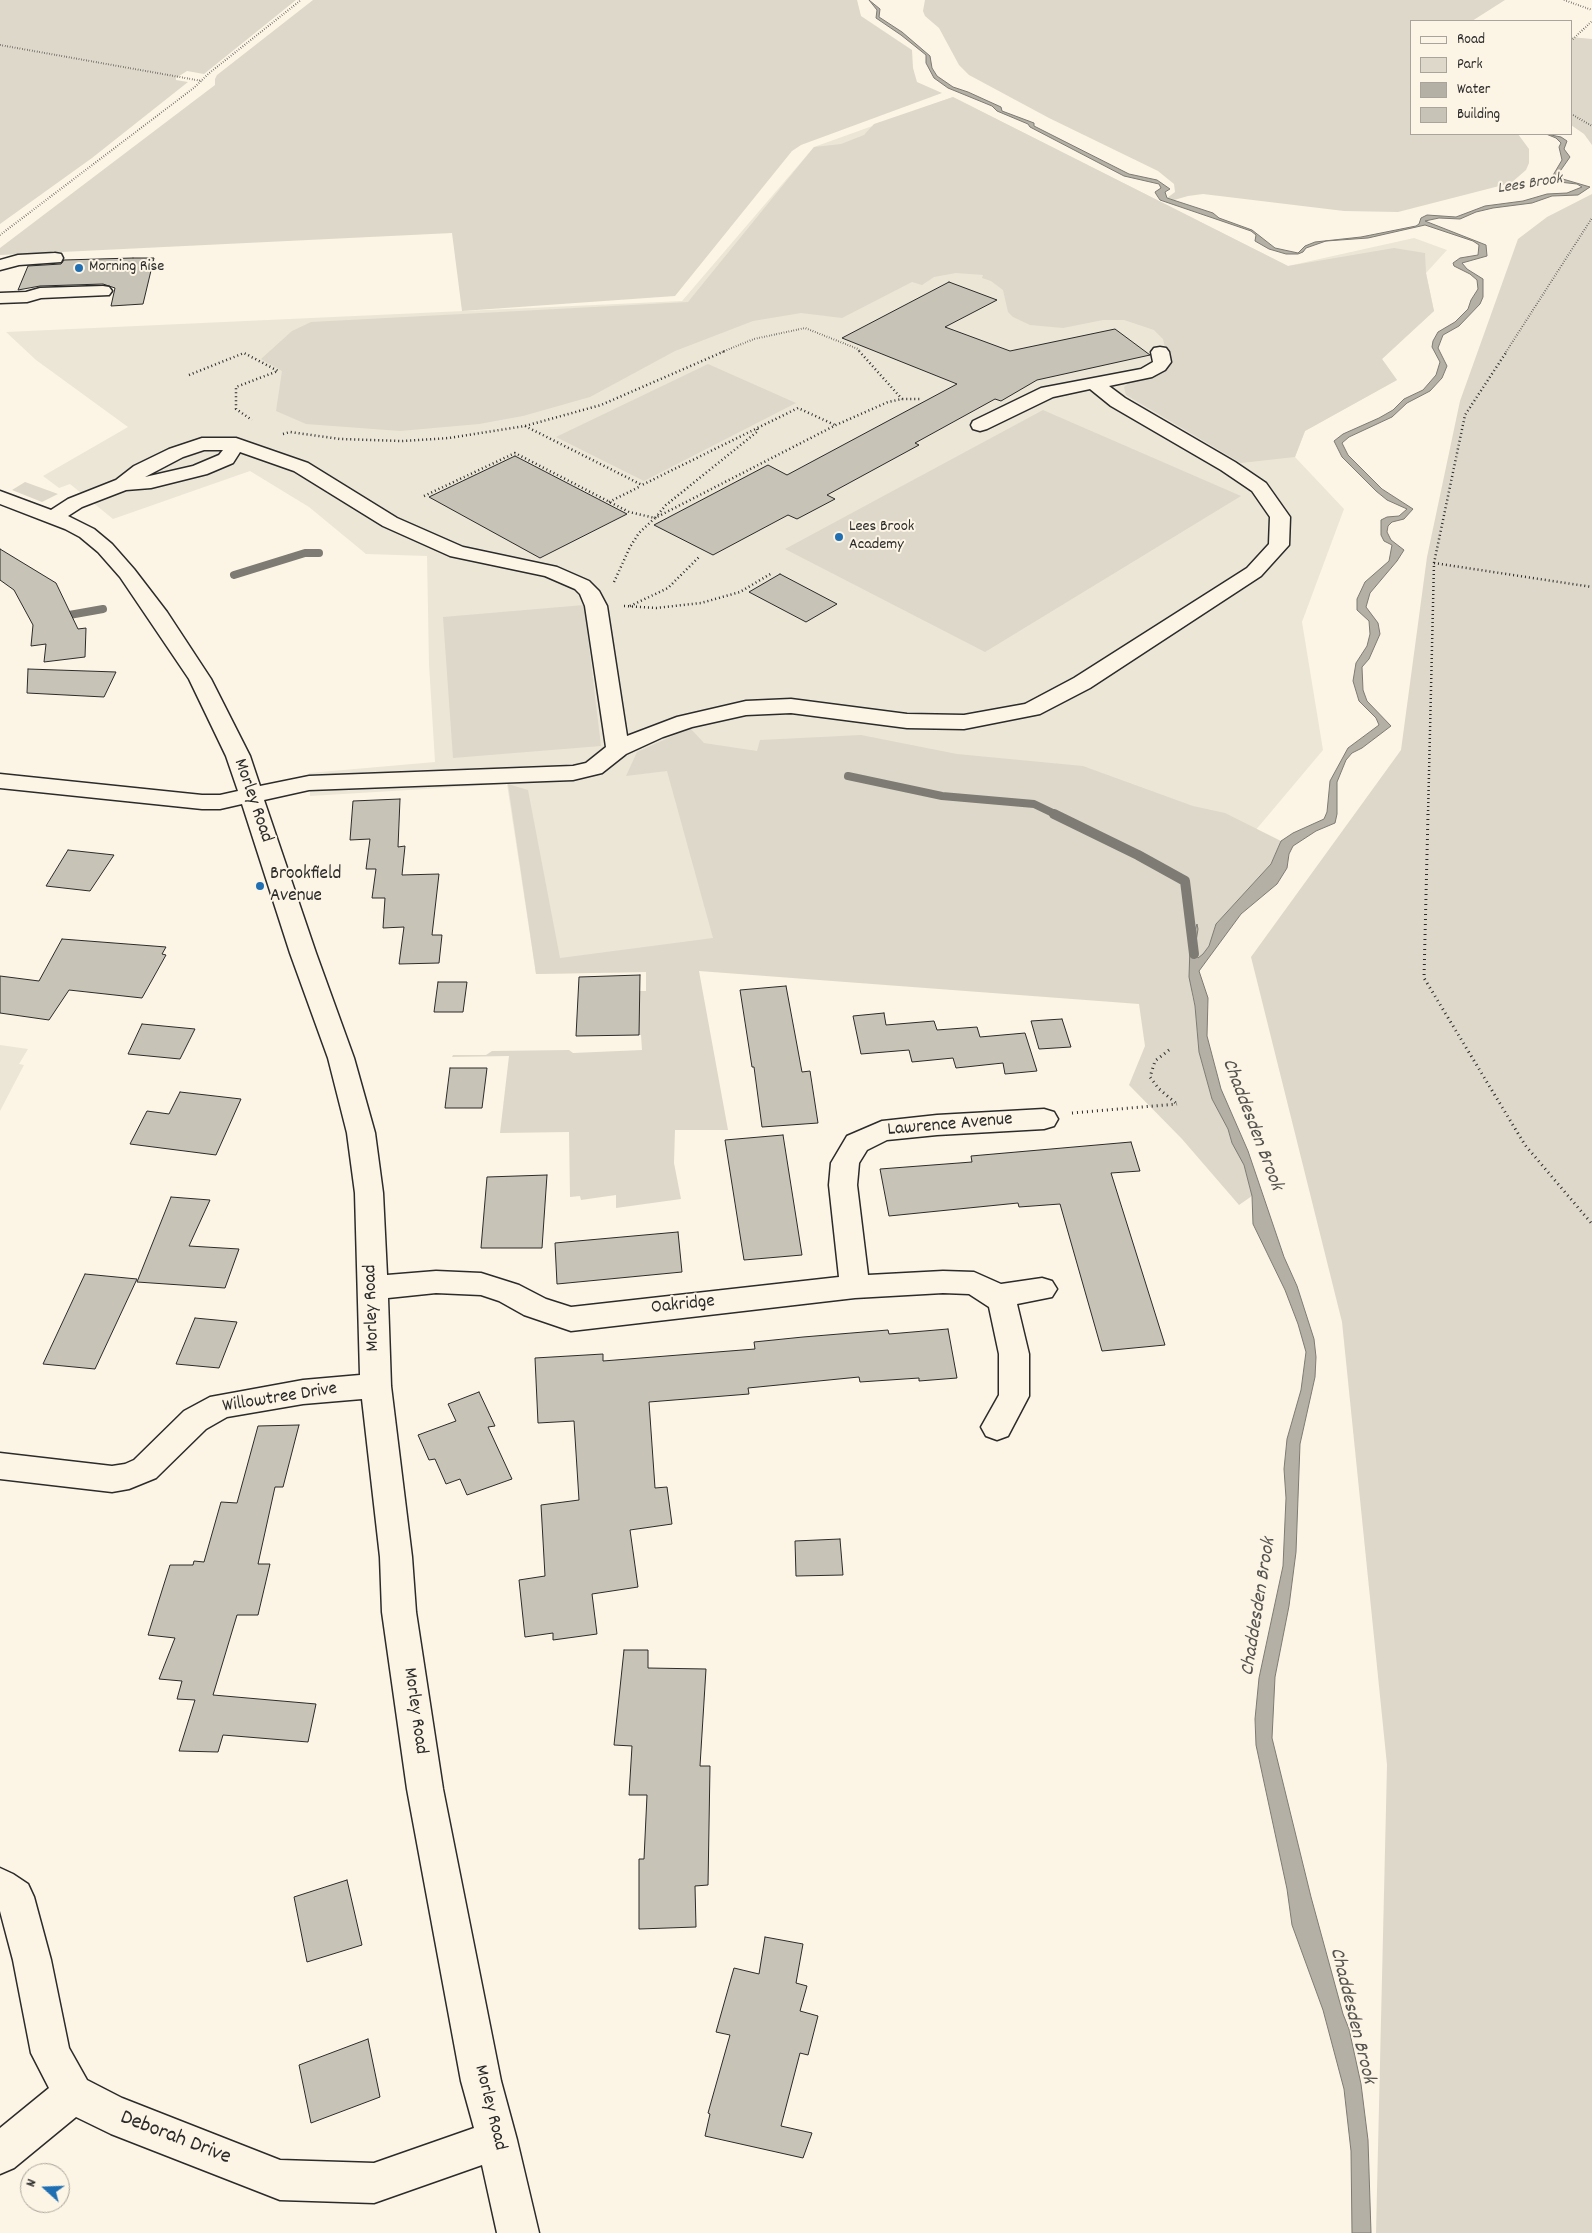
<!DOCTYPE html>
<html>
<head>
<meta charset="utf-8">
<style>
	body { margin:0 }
	#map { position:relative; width:1592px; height:2233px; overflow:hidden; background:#fcf5e5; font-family:Dekko,sans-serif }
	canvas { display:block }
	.legend { position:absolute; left:1410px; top:20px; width:162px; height:115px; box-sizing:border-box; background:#fcf5e5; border:1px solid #a8a49b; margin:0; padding:6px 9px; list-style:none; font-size:15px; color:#2b2b2b }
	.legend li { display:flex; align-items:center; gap:10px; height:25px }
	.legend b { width:25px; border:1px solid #a8a49b }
	.north { position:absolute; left:20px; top:2163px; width:50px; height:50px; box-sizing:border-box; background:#fcf5e5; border:1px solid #a8a49b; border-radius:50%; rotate:290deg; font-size:14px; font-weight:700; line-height:20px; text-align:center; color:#2b2b2b }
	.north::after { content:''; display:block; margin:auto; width:18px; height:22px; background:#1f6fb2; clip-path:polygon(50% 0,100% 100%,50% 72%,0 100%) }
</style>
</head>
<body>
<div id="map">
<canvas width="1592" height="2233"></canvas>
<ul class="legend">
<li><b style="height:6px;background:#fcf5e5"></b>Road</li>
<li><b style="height:14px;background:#ded8ca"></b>Park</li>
<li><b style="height:14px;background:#b4b0a5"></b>Water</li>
<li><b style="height:14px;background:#c8c3b7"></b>Building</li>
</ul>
<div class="north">N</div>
</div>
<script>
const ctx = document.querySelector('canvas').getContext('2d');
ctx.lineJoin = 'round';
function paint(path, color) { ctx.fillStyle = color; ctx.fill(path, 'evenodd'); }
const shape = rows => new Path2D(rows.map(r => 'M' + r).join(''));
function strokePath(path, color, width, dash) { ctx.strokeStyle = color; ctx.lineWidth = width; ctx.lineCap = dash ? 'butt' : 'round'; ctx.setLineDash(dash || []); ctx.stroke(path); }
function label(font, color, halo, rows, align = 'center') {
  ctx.font = font + ' Dekko,sans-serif'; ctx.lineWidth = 4; ctx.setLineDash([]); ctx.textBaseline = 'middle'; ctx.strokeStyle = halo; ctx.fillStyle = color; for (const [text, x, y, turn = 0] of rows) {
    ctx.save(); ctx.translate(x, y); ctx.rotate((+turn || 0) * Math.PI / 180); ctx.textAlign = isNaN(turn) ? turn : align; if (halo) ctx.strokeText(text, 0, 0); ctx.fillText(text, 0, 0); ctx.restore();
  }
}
const built = shape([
	[953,97,1288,266,1414,238,1447,250,1426,273,1434,311,1382,359,1397,380,1305,431,1295,457,1344,509,1302,622,1323,750,1260,825,1175,919,699,971,536,974,507,784,310,796,309,773,435,762,429,664,427,556,366,554,309,507,250,471,113,519,70,484,59,488,43,476,128,427,36,360,6,332,682,301,814,147],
	[0,1045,28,1049,19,1064,24,1065,0,1111]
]);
const green = shape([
	[0,0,296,0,204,74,187,71,176,78,176,80,188,82,92,158,0,224],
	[313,0,857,0,861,16,912,50,913,68,917,82,942,93,801,145,792,151,675,296,462,311,452,233,0,255,0,248,215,85,215,79,217,75],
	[925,0,1505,0,1472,21,1411,21,1411,134,1518,134,1529,149,1529,163,1526,170,1511,183,1398,212,1344,211,1203,194,1188,196,1174,200,1167,198,1175,192,1174,184,1158,171,1049,118,969,75,959,65,939,28,925,16,923,11],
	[1571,37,1592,39,1592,145,1584,134,1571,125],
	[953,97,1288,266,1394,248,1425,253,1426,273,1434,311,1382,359,1397,380,1305,431,1295,457,1241,463,1126,395,1124,387,1130,381,1151,375,1165,348,1163,339,1154,330,1124,320,1103,320,1063,328,1030,325,1013,317,1008,312,1003,290,991,281,982,278,983,275,956,273,934,277,922,285,912,282,842,318,801,313,753,321,675,351,590,397,523,416,479,424,400,431,306,424,276,411,282,371,261,359,292,331,311,322,688,302,814,147,841,144,864,135,874,124],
	[1592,194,1592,2233,1376,2233,1387,1765,1342,1322,1251,957,1401,750,1427,557,1460,401,1518,239,1547,217],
	[708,364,796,403,644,481,556,437],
	[1043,410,1241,496,985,652,785,549],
	[25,482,58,494,42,502,12,490],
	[584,605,601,746,453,758,443,617],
	[690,728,704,743,757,751,760,740,861,735,957,754,1083,766,1193,806,1225,813,1281,841,1271,864,1216,924,1209,946,1203,954,1199,958,1195,948,1198,929,1197,925,1190,947,1192,995,1195,1006,1199,1052,1212,1099,1228,1129,1232,1143,1242,1158,1252,1196,1239,1205,1182,1139,1129,1085,1145,1046,1139,1004,699,971,728,1130,675,1130,674,1163,681,1199,616,1208,616,1195,581,1200,580,1196,570,1197,569,1132,500,1133,509,1056,452,1057,453,1055,486,1055,492,1051,569,1050,573,1053,642,1050,641,1035,639,1035,633,991,646,991,646,972,536,974,508,784,528,790,560,958,713,938,667,771,626,776,637,752]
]);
const water = shape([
	[869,0,880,9,879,17,902,32,930,56,932,68,937,76,953,87,968,92,1001,107,1002,111,1034,123,1034,126,1129,174,1157,180,1170,189,1165,192,1167,198,1213,213,1219,218,1252,230,1275,248,1298,253,1305,246,1315,242,1361,237,1416,226,1419,224,1421,218,1427,215,1456,217,1485,206,1523,201,1547,194,1567,193,1582,187,1577,184,1559,182,1552,177,1562,160,1559,147,1561,143,1556,138,1546,134,1561,137,1567,141,1564,149,1570,157,1556,177,1590,187,1578,195,1552,196,1532,203,1493,208,1476,212,1460,219,1439,218,1425,221,1486,245,1487,256,1462,263,1467,269,1483,279,1483,297,1480,304,1459,326,1443,335,1438,348,1447,366,1442,378,1430,391,1407,403,1392,417,1349,437,1342,443,1348,455,1382,489,1413,509,1404,519,1392,522,1388,526,1387,532,1391,540,1404,550,1397,561,1370,593,1366,607,1378,623,1380,634,1369,659,1362,667,1363,690,1367,701,1391,726,1362,748,1352,753,1346,760,1337,782,1337,814,1335,823,1316,831,1293,846,1289,854,1287,868,1277,884,1241,914,1199,971,1208,998,1207,1036,1221,1089,1248,1151,1284,1257,1297,1286,1314,1339,1316,1357,1315,1377,1300,1444,1296,1552,1289,1606,1275,1677,1272,1738,1311,1897,1343,2014,1349,2029,1361,2084,1368,2140,1371,2233,1352,2233,1351,2151,1344,2089,1323,2010,1292,1925,1287,1889,1256,1745,1255,1719,1259,1678,1283,1566,1286,1498,1284,1469,1287,1439,1301,1390,1306,1352,1298,1324,1285,1290,1253,1224,1252,1196,1244,1165,1232,1143,1228,1129,1212,1099,1199,1052,1195,1006,1189,977,1190,947,1197,924,1198,929,1195,948,1198,958,1203,954,1209,946,1216,924,1271,864,1281,841,1293,833,1324,819,1327,812,1330,781,1348,748,1379,725,1376,718,1359,701,1353,681,1356,663,1367,646,1370,634,1369,621,1357,610,1357,599,1365,582,1389,561,1392,545,1384,541,1381,535,1381,520,1387,517,1399,516,1407,509,1387,500,1376,491,1342,457,1334,441,1343,434,1379,418,1393,410,1404,399,1423,390,1436,375,1440,362,1432,347,1433,341,1438,332,1455,322,1468,309,1471,300,1478,289,1477,280,1470,274,1454,266,1453,263,1460,258,1478,255,1479,245,1473,241,1425,225,1368,238,1326,241,1306,248,1303,252,1298,254,1286,254,1269,249,1255,241,1256,235,1251,231,1160,200,1156,194,1155,192,1161,188,1159,184,1124,176,1030,127,1028,124,997,111,992,106,948,88,934,78,926,63,926,55,901,35,876,18,877,10,869,0]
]);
const streamFar1 = shape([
	[234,575,305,553,319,553],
	[58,617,103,609],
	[848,776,942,796,1034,804,1057,815]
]);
const stream = shape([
	[1054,814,1138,855,1185,881,1194,954]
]);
const building = shape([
	[133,258,154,258,143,304,111,306,115,288,103,284,40,286,18,290,28,266,61,264,64,260,133,258],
	[949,282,997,300,945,327,1010,351,1115,329,1150,355,1037,380,1001,401,995,399,915,443,919,445,827,495,835,499,797,519,788,515,713,555,654,525,768,465,787,475,957,384,842,338,949,282],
	[515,456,627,514,540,558,429,497,515,456],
	[0,549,56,583,78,629,86,628,85,657,44,662,46,644,31,646,33,625,14,590,0,580,0,549],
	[780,574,837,604,806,622,749,592,780,574],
	[28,669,116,672,104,697,27,693,28,669],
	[400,799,398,847,405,846,402,875,439,874,432,935,442,935,439,963,399,964,404,927,383,928,385,898,372,898,376,869,366,869,370,839,350,840,353,801,400,799],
	[68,850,114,855,90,891,46,886,68,850],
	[62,939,166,947,162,954,166,955,142,998,69,990,49,1020,0,1013,0,976,39,981,62,939],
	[640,975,639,1035,576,1036,579,977,640,975],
	[438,982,467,982,463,1012,434,1012,438,982],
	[786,986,802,1072,810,1071,818,1123,762,1127,754,1067,752,1067,740,990,786,986],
	[884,1013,886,1025,934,1021,937,1030,977,1027,980,1037,1025,1033,1037,1071,1005,1074,1003,1063,956,1068,953,1058,912,1062,909,1050,861,1054,853,1016,884,1013],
	[1062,1019,1071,1047,1039,1049,1031,1021,1062,1019],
	[142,1024,195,1029,180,1059,128,1054,142,1024],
	[450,1068,487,1068,482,1108,445,1108,450,1068],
	[180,1092,241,1099,216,1155,130,1144,147,1111,169,1114,180,1092],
	[783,1135,802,1255,744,1260,725,1140,783,1135],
	[1131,1142,1140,1171,1111,1173,1165,1345,1102,1351,1060,1204,1019,1207,1018,1203,889,1216,880,1169,972,1162,971,1156,1131,1142],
	[547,1175,542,1248,481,1248,487,1177,547,1175],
	[171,1197,210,1200,189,1246,239,1249,225,1288,137,1282,171,1197],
	[678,1232,682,1272,557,1284,555,1243,678,1232],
	[85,1274,137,1279,95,1369,43,1364,85,1274],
	[195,1318,237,1322,219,1368,176,1364,195,1318],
	[948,1329,957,1378,919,1381,919,1378,860,1382,859,1377,748,1388,749,1394,649,1402,655,1488,667,1487,672,1524,630,1530,638,1587,592,1594,597,1634,553,1640,553,1633,525,1637,519,1580,545,1576,541,1505,579,1500,574,1421,538,1423,535,1358,603,1354,603,1361,755,1349,754,1342,803,1337,888,1330,889,1334,948,1329],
	[479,1392,495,1426,488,1427,512,1479,467,1495,460,1479,446,1484,435,1459,429,1460,418,1435,456,1421,448,1404,479,1392],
	[299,1425,283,1487,275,1487,258,1564,270,1564,258,1615,237,1615,213,1695,316,1704,308,1742,223,1735,218,1752,179,1751,195,1700,177,1699,182,1681,159,1679,175,1638,148,1635,170,1565,193,1565,194,1561,204,1562,221,1502,237,1503,258,1426,299,1425],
	[840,1539,843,1575,796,1576,795,1541,840,1539],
	[624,1650,648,1650,648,1668,706,1669,700,1766,710,1766,708,1885,695,1886,696,1927,639,1929,639,1859,644,1859,647,1795,629,1795,632,1746,614,1745,624,1650],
	[347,1880,362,1945,307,1962,294,1897,347,1880],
	[765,1937,803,1944,796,1983,807,1986,800,2011,818,2016,808,2055,800,2053,781,2126,812,2133,803,2158,705,2136,710,2114,708,2113,730,2035,716,2032,734,1968,759,1974,765,1937],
	[368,2039,380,2097,311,2123,299,2065,368,2039]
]);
const pathFar2 = shape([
	[1564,0,1592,10],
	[1571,41,1592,21],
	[0,45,202,81],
	[1571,114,1592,126],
	[0,235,195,87,208,74,301,0],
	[722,352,754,339,805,328,858,349,860,352],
	[1506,352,1592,218]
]);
const pathFar1 = shape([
	[859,351,902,399],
	[189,375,244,353,278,371,236,387,236,409,252,420],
	[525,426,642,485,798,408,835,425],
	[283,434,290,432,340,439,402,441,449,438,525,426,601,405,725,351],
	[424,496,515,453,629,512,655,518,666,505,758,431,757,428],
	[609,502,641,486],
	[1434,563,1592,587],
	[614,582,630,547,639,533,655,518,836,425,888,402,902,399,922,399],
	[624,606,656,608,701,603,740,592,772,573],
	[630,606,668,588,700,556],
	[1428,815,1434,563,1465,415,1507,351]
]);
const path = shape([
	[1428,814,1424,978,1525,1145,1592,1224],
	[1169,1050,1155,1061,1150,1077,1159,1089,1177,1104],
	[1072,1113,1177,1104]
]);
const minor = shape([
	[55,253,61,254,63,258,61,262,19,265,0,270,0,260,18,255,55,253],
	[103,286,109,287,112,291,109,295,41,298,27,302,0,303,0,293,26,292,40,288,103,286],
	[1160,347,1166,348,1169,352,1171,362,1165,370,1152,377,1109,386,1125,398,1235,462,1266,483,1290,517,1289,545,1261,576,1090,688,1040,714,964,729,907,728,791,713,746,715,692,727,663,737,626,754,602,773,573,780,309,790,264,800,316,953,354,1058,375,1133,383,1193,387,1275,436,1271,481,1273,519,1285,546,1299,571,1307,839,1277,829,1185,831,1163,847,1136,882,1121,937,1115,1044,1109,1054,1112,1058,1119,1054,1126,1044,1129,937,1135,887,1140,867,1150,859,1163,857,1185,868,1275,943,1271,974,1272,1001,1284,1042,1278,1052,1281,1057,1289,1052,1297,1017,1304,1029,1354,1029,1396,1008,1436,997,1440,986,1436,981,1427,999,1395,999,1354,989,1307,969,1294,943,1293,855,1298,571,1331,524,1315,499,1301,481,1295,436,1293,388,1298,391,1386,412,1557,416,1612,443,1789,501,2081,517,2140,539,2233,497,2233,482,2165,374,2203,280,2200,111,2134,76,2117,14,2168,0,2174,0,2128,49,2088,31,2053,13,1960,0,1911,0,1868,13,1874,28,1884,34,1897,51,1960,69,2048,87,2080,122,2098,280,2160,374,2163,474,2128,461,2081,407,1789,382,1612,380,1557,362,1399,303,1404,227,1417,206,1429,156,1478,129,1489,112,1492,0,1479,0,1453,112,1466,125,1464,134,1460,184,1411,210,1397,303,1380,360,1375,355,1193,347,1133,328,1058,290,953,242,804,220,809,202,809,0,788,0,774,202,795,220,795,238,791,226,756,189,679,120,577,98,552,80,537,65,529,0,504,0,491,51,510,68,499,116,480,134,466,169,449,202,438,236,438,308,463,397,518,463,547,557,567,589,581,599,591,607,606,627,736,677,717,746,701,791,699,907,714,964,715,1025,704,1074,678,1247,568,1269,544,1270,517,1252,491,1221,470,1111,406,1090,389,1053,397,987,429,980,431,973,429,971,425,973,421,1041,388,1141,369,1153,362,1151,352,1154,348,1160,347],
	[204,450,223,450,219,455,193,466,145,477,183,457,204,450],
	[240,452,294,471,383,526,450,556,545,576,575,589,580,594,585,606,606,747,586,763,573,766,309,776,260,786,250,756,211,679,167,612,134,569,112,544,94,529,68,516,82,507,126,490,151,488,207,474,233,463,240,452]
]);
const markers = [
	[79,268,5,"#1f6fb2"],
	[839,537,5,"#1f6fb2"],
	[260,886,5,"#1f6fb2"]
];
const farWaternames = [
	["Lees Brook",1530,185,-9]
];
const farPoinames = [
	["Morning Rise",89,268],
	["Lees Brook",849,528],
	["Academy",849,546]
];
const streetNames = [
	["Morley Road",252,801,71],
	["Lawrence Avenue",950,1126,-5],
	["Oakridge",683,1306,-6],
	["Morley Road",373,1308,-92],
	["Willowtree Drive",280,1399,-9],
	["Morley Road",414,1711,82],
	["Morley Road",489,2108,76]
];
const poiNames = [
	["Brookfield",270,875],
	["Avenue",270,897]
];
const waterNames = [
	["Chaddesden Brook",1251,1125,69],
	["Chaddesden Brook",1260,1607,-81],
	["Chaddesden Brook",1351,2016,76]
];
const nearStreetnames = [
	["Deborah Drive",175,2139,21]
];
paint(built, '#ece6d7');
paint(green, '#ded8ca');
paint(water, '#b4b0a5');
strokePath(water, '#7d7b74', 1);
strokePath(streamFar1, '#7d7b74', 8);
strokePath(stream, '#7d7b74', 10);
paint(building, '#c8c3b7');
strokePath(building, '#2b2b2b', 1);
strokePath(minor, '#2b2b2b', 3);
strokePath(pathFar2, '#2b2b2b', 2, [0.5, 2]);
strokePath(pathFar1, '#2b2b2b', 2.5, [1, 3]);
strokePath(path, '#2b2b2b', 3, [1, 4]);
paint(minor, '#fcf5e5');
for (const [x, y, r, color] of markers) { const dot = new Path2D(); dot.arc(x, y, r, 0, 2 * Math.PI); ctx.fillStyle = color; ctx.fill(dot); strokePath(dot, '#fcf5e5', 2); }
label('italic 16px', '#545350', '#fcf5e5', farWaternames);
label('16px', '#2b2b2b', '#fcf5e5', farPoinames, 'left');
label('19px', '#2b2b2b', '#fcf5e5', streetNames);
label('19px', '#2b2b2b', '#fcf5e5', poiNames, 'left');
label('italic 20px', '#545350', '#fcf5e5', waterNames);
label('22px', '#2b2b2b', '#fcf5e5', nearStreetnames);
</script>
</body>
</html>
